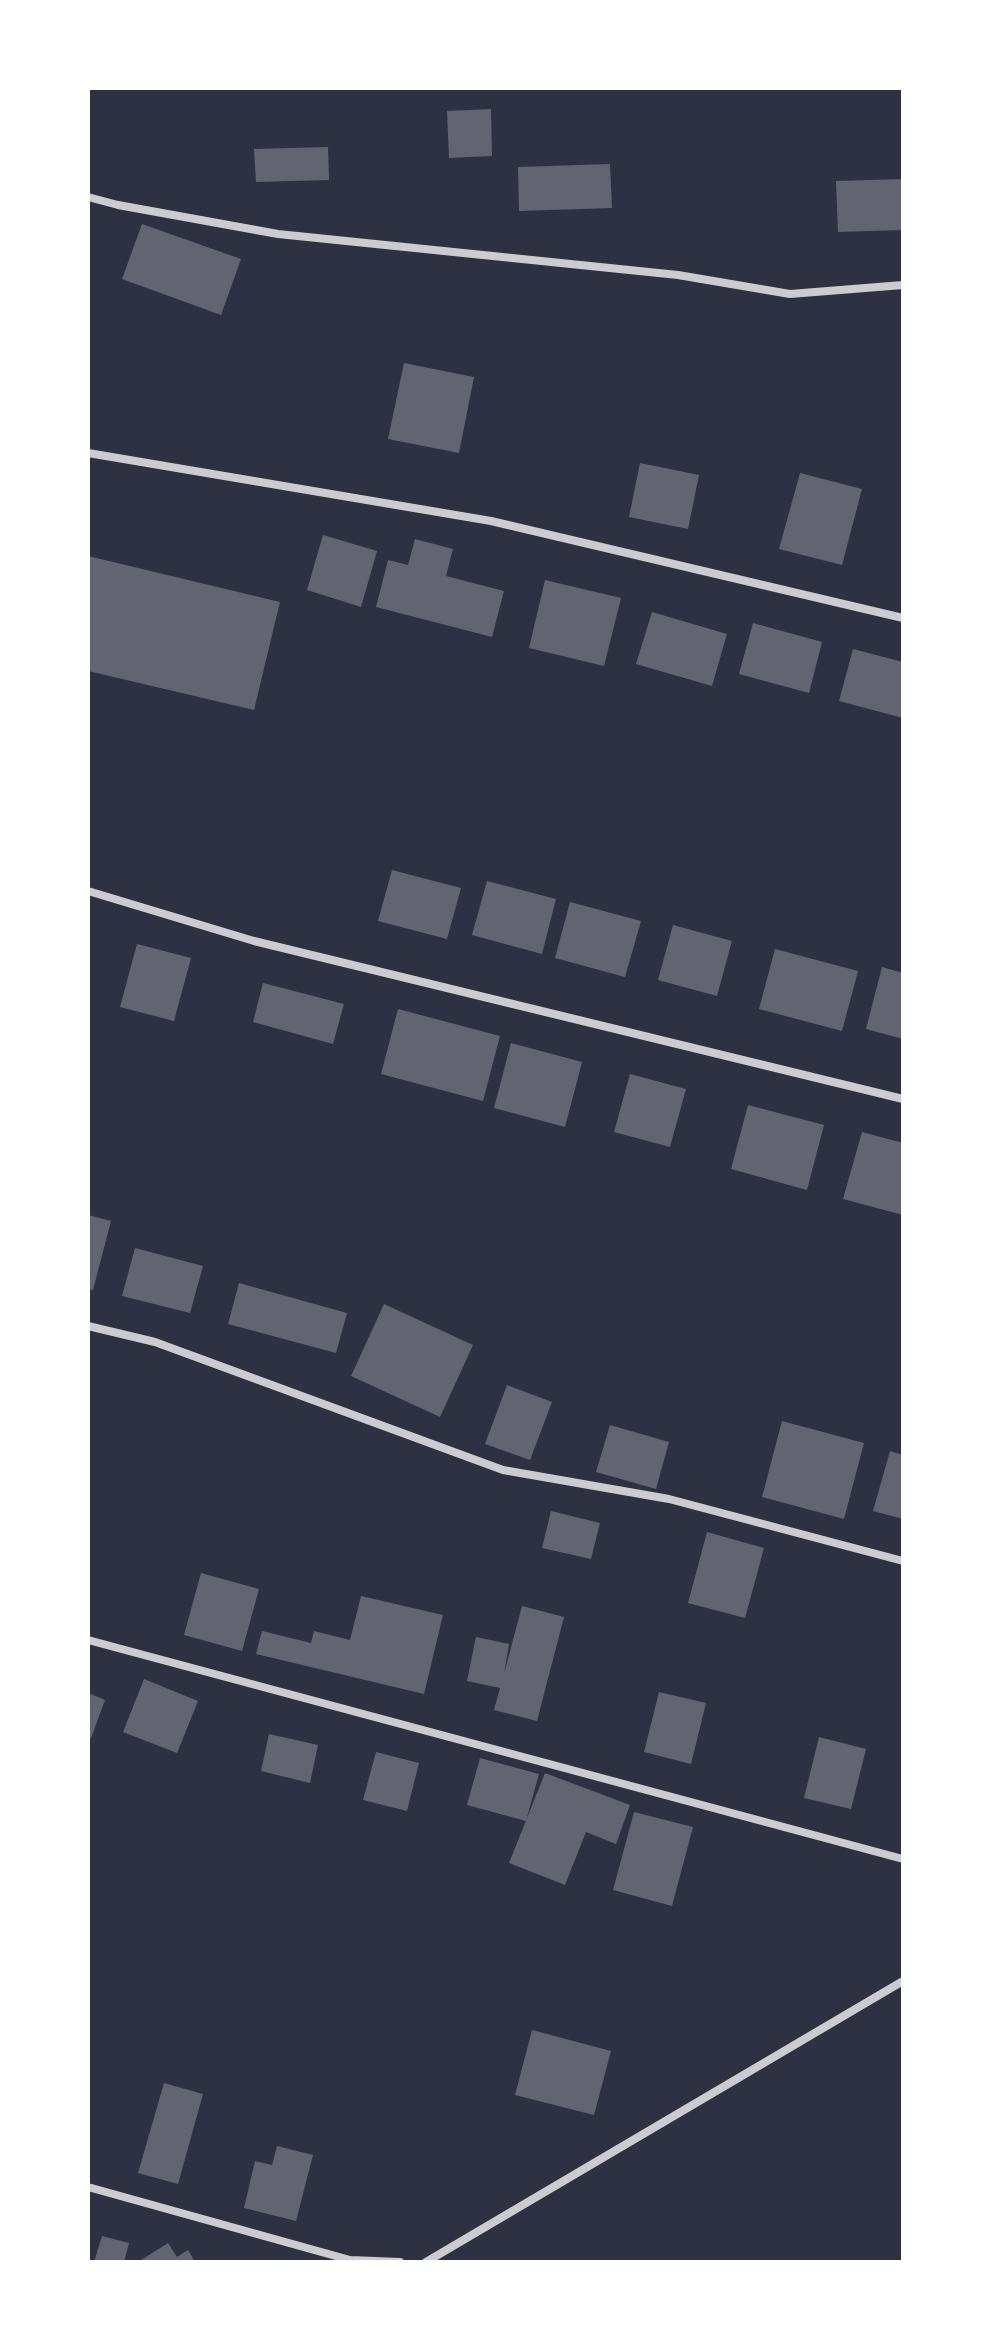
<!DOCTYPE html>
<html>
<head>
<meta charset="utf-8">
<style>
	body { margin:0 }
	#map { position:relative; width:991px; height:2350px; overflow:hidden; background:#2d3142; font-family:"Sofia Sans Condensed",sans-serif }
	canvas { display:block }
	.frame { position:absolute; inset:0; border:90px solid #fff; pointer-events:none }
</style>
</head>
<body>
<div id="map">
<canvas width="991" height="2350"></canvas>
<div class="frame"></div>
</div>
<script>
const ctx = document.querySelector('canvas').getContext('2d');
ctx.lineJoin = 'round';
function paint(path, color) { ctx.fillStyle = color; ctx.fill(path, 'evenodd'); }
const shape = rows => new Path2D(rows.map(r => 'M' + r).join(''));
function strokePath(path, color, width, dash) { ctx.strokeStyle = color; ctx.lineWidth = width; ctx.lineCap = dash ? 'butt' : 'round'; ctx.setLineDash(dash || []); ctx.stroke(path); }
const building = shape([
	[491,109,492,156,449,158,447,111],
	[328,147,329,180,256,182,254,149],
	[610,164,612,208,519,211,518,167],
	[903,179,903,230,838,232,836,181],
	[142,224,241,259,221,315,122,279],
	[404,363,474,377,459,453,388,439],
	[640,463,699,475,688,529,629,517],
	[800,473,862,489,842,565,779,549],
	[323,535,377,551,361,607,307,590],
	[415,539,453,549,446,576,504,591,492,637,376,607,388,560,408,565],
	[88,556,280,602,254,710,88,671],
	[545,580,621,598,604,666,529,648],
	[652,612,727,634,712,686,636,664],
	[753,623,822,642,809,693,739,674],
	[853,649,903,662,903,718,839,701],
	[392,870,461,888,447,939,378,921],
	[487,881,556,899,542,954,472,935],
	[570,902,641,921,625,977,555,958],
	[673,925,732,941,717,996,658,980],
	[137,944,191,958,174,1021,120,1007],
	[775,949,858,971,842,1031,759,1009],
	[882,967,903,973,903,1039,866,1029],
	[263,983,344,1004,333,1044,253,1022],
	[398,1009,500,1036,483,1101,381,1074],
	[511,1043,582,1062,565,1127,494,1108],
	[630,1074,686,1089,670,1147,614,1132],
	[748,1105,824,1125,807,1190,731,1169],
	[862,1132,903,1143,903,1215,843,1199],
	[88,1215,111,1221,93,1290,88,1289],
	[135,1248,203,1266,190,1313,122,1296],
	[239,1283,347,1313,336,1353,228,1324],
	[384,1304,473,1345,440,1417,351,1376],
	[507,1385,552,1402,530,1460,485,1444],
	[782,1421,864,1443,844,1519,762,1497],
	[610,1425,669,1442,656,1489,596,1472],
	[890,1451,903,1455,903,1519,873,1511],
	[551,1511,600,1523,591,1559,542,1548],
	[707,1532,764,1548,745,1618,688,1603],
	[201,1573,259,1589,242,1651,184,1635],
	[361,1596,443,1615,424,1694,256,1654,262,1631,311,1643,314,1631,350,1640],
	[522,1606,564,1617,537,1721,494,1710,500,1688,467,1681,476,1637,509,1644,504,1674],
	[144,1679,198,1701,177,1753,123,1732],
	[659,1692,706,1703,691,1764,644,1752],
	[88,1693,105,1700,91,1738,88,1737],
	[269,1734,318,1745,310,1783,261,1771],
	[819,1737,866,1749,851,1809,804,1798],
	[376,1752,419,1763,407,1811,363,1800],
	[480,1758,539,1774,526,1821,467,1805],
	[545,1773,630,1805,616,1844,586,1832,565,1885,509,1863],
	[634,1812,693,1827,672,1906,613,1890],
	[532,2030,611,2051,594,2115,515,2095],
	[164,2083,203,2094,178,2184,138,2173],
	[277,2146,313,2155,296,2221,244,2208,255,2161,272,2165],
	[102,2236,129,2243,124,2262,94,2262],
	[168,2243,177,2257,188,2250,195,2262,138,2262]
]);
const minor = shape([
	[88,197,118,205,278,234,678,275,790,294,903,285],
	[88,453,491,521,903,618],
	[88,891,254,941,903,1099],
	[88,1326,155,1342,503,1470,669,1499,903,1561],
	[88,1640,903,1859],
	[88,2187,350,2260,400,2262],
	[426,2262,903,1981]
]);
paint(building, '#626471');
strokePath(minor, '#caccd0', 8);
</script>
</body>
</html>
